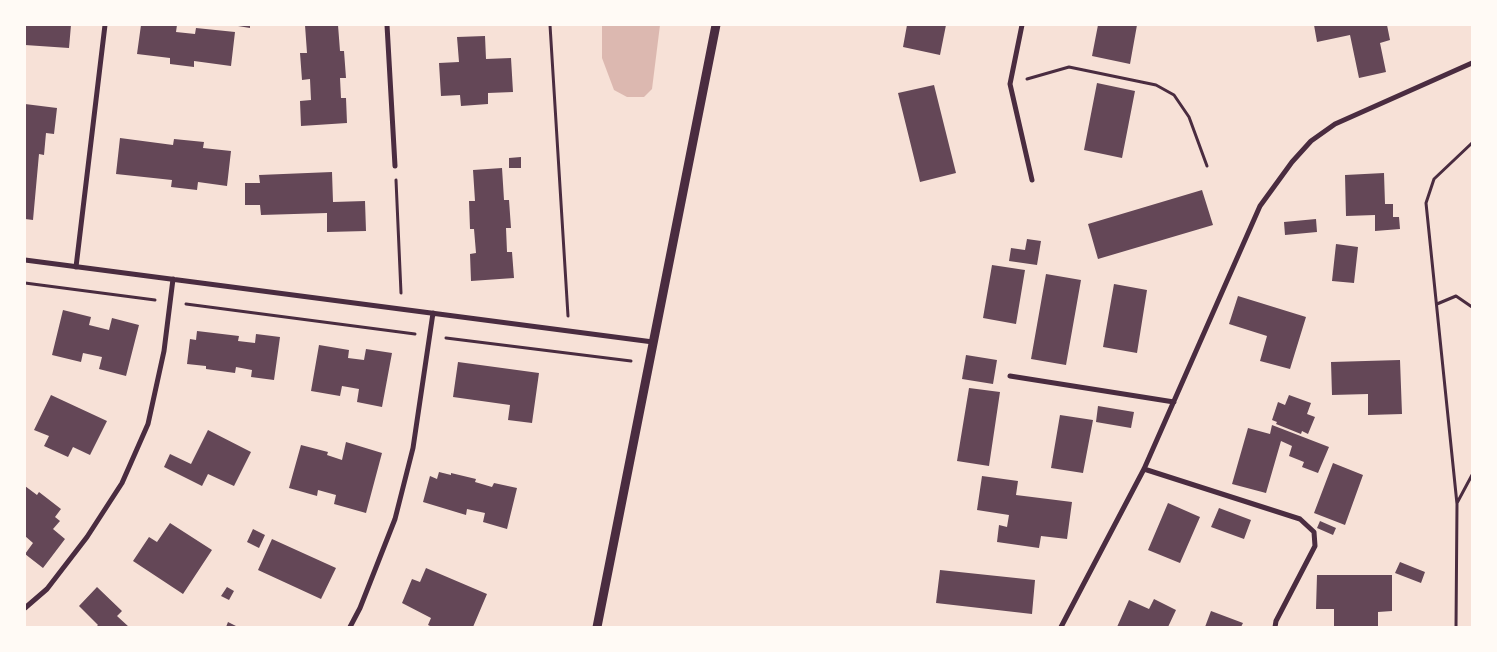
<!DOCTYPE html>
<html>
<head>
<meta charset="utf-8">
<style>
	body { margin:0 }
	#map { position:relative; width:1497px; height:652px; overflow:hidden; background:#f7e1d7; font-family:"Zilla Slab",serif }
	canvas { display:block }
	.frame { position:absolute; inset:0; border:26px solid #fffaf5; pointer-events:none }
</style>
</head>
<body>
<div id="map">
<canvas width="1497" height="652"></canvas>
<div class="frame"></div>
</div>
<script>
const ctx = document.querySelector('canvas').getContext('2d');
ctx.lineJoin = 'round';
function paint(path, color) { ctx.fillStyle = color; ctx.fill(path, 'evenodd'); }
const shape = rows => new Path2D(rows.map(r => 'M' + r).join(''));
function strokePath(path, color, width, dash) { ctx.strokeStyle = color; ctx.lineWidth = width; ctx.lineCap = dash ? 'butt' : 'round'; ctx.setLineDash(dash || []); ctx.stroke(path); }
const water = shape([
	[602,25,660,25,652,89,644,97,627,97,614,90,602,58]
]);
const building = shape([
	[25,25,71,25,69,48,25,45],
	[141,25,177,25,176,32,195,34,196,28,235,32,231,66,194,61,194,67,170,64,170,58,137,54],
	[232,25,250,25,250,28],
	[305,25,338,25,340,51,344,51,346,78,340,78,341,98,346,98,347,123,301,126,300,101,311,100,310,79,302,80,300,53,307,53],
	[907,25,946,25,940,55,903,47],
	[1098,25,1137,25,1130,64,1092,56],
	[1314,25,1387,25,1390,40,1380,43,1386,72,1359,78,1350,35,1317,42],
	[485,36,486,59,511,58,513,92,488,93,488,104,461,106,460,95,441,96,439,63,459,62,457,37],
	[1097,83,1135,91,1122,158,1084,150],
	[934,85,956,173,920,182,898,93],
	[25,104,57,108,54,134,46,133,44,155,39,154,33,220,25,219],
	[120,138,173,145,174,139,204,142,203,148,231,151,227,186,198,182,197,190,171,187,172,180,116,174],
	[521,157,521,168,509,168,509,158],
	[502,168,504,200,509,200,511,228,506,228,507,252,512,252,514,278,471,281,470,254,476,253,474,229,470,229,469,201,475,201,473,170],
	[332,172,333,202,365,201,366,231,327,232,327,213,261,215,260,205,245,205,245,183,260,183,259,175],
	[1384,173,1385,204,1393,204,1393,217,1399,217,1400,229,1375,231,1375,215,1346,216,1345,175],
	[1202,190,1213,225,1098,259,1088,224],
	[1316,219,1317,232,1285,235,1284,222],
	[1027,239,1041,241,1037,265,1009,261,1011,248,1025,250],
	[1336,244,1358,247,1354,283,1332,281],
	[992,265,1025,270,1016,324,983,318],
	[1046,274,1081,280,1066,365,1031,359],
	[1114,284,1147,290,1137,353,1103,347],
	[1238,296,1306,317,1290,369,1260,361,1267,336,1229,324],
	[63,310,91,317,89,325,109,330,112,318,139,325,126,376,99,369,102,357,83,353,81,362,52,355],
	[197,331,239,336,238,341,255,343,256,334,280,337,274,380,251,377,252,370,236,367,235,373,206,369,206,366,187,364,190,339,196,340],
	[319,345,349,350,348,358,364,360,366,349,392,353,382,407,357,402,359,389,342,386,340,396,311,391],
	[966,355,997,360,993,384,962,379],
	[1400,360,1402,414,1368,415,1368,394,1332,395,1331,362],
	[458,362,539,373,532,423,508,420,510,405,453,397],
	[969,388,1000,392,989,466,957,461],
	[51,395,107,421,90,455,73,447,68,457,44,446,49,436,34,430],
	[1289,395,1311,403,1307,414,1315,417,1308,434,1302,431,1301,434,1276,424,1277,422,1272,420,1278,402,1285,405],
	[1098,406,1134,412,1131,428,1096,422],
	[1060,415,1093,420,1083,473,1051,468],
	[1272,425,1329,447,1318,473,1302,467,1304,462,1289,456,1292,446,1281,441,1266,493,1232,484,1248,428,1270,434],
	[208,430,251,452,234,486,208,474,202,486,164,467,170,454,191,464],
	[346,442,382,453,366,513,334,504,336,495,318,490,317,496,289,488,301,445,328,452,327,455,342,460],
	[1333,463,1363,475,1345,525,1314,513],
	[439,472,451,475,451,473,476,479,475,482,492,487,494,483,517,488,507,529,483,522,485,513,467,509,466,515,423,502,430,476,437,479],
	[982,476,1018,481,1016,495,1072,502,1067,539,1041,536,1039,548,997,542,999,525,1007,527,1009,515,977,510],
	[25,486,37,495,39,492,61,509,55,517,60,521,53,529,65,539,43,568,25,554,33,543,25,536],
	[1168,503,1200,517,1180,563,1148,550],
	[1219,508,1251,520,1244,539,1211,527],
	[1320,521,1336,528,1333,535,1317,528],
	[170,523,212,550,183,594,133,561,149,537,157,542],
	[253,529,265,535,259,548,247,542],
	[272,539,336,568,321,599,258,570],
	[1400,562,1425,572,1421,583,1395,573],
	[426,568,487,594,473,627,432,627,428,625,431,618,402,603,412,579,420,582],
	[940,570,1035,580,1032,614,936,603],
	[1317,575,1392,575,1392,611,1378,612,1378,627,1334,627,1334,609,1316,609],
	[97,587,122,611,117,616,129,627,96,627,98,625,79,606],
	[227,587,234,591,229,600,221,596],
	[1154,599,1176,610,1168,627,1117,627,1129,600,1149,609],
	[1211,611,1243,623,1241,627,1205,627],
	[228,622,238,627,226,627]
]);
const path = shape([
	[550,25,568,316],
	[1027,79,1069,67,1156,85,1174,95,1189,117,1207,166],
	[396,180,401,293],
	[25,283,155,300],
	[186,304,415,334],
	[1437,304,1456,296,1472,307],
	[446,338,631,361],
	[1457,503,1472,475],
	[1456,627,1457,504,1426,203,1434,179,1472,143]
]);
const minor = shape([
	[387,25,395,166],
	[1022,25,1010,84,1032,180],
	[25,260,653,342],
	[76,267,105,25],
	[1010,376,1174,402],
	[1144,469,1300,519,1314,532,1315,546,1276,621,1275,627],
	[25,608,47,589,87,537,122,483,148,424,164,351,173,279],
	[350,627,360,608,395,519,413,448,433,313],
	[1061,627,1144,469,1260,206,1292,162,1311,141,1335,124,1472,63]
]);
const tertiary = shape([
	[597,627,716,25]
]);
paint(water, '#dcb8b0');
paint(building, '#644757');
strokePath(path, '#4a2c40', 3);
strokePath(minor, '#4a2c40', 5);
strokePath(tertiary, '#4a2c40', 9);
</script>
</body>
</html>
